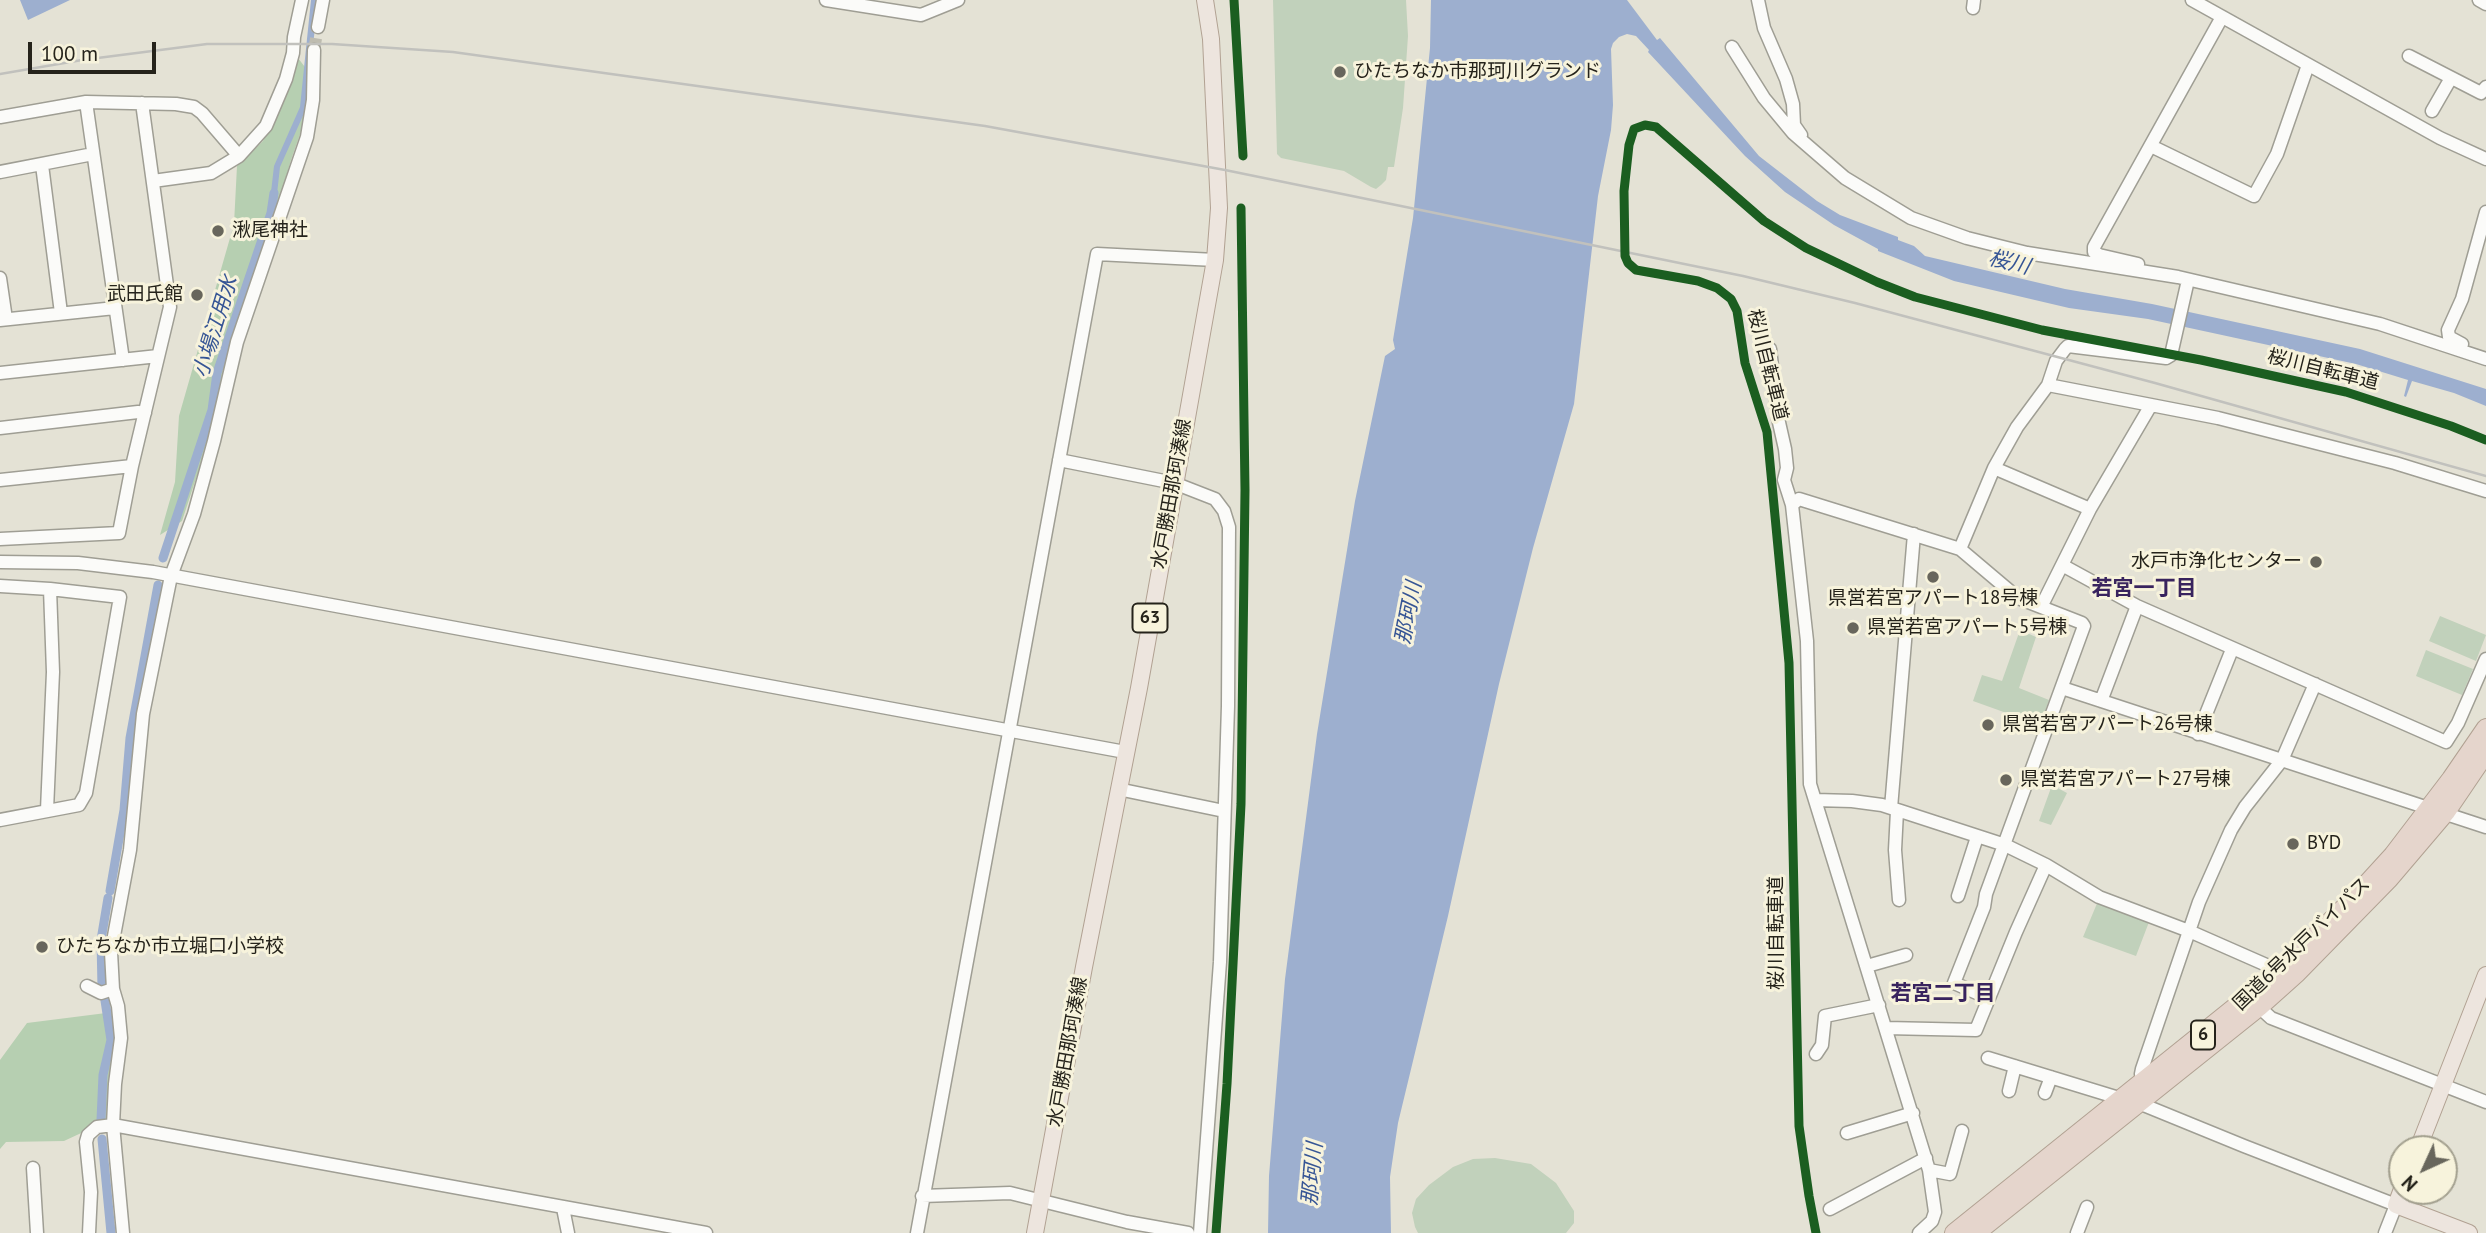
<!DOCTYPE html>
<html>
<head>
<meta charset="utf-8">
<style>
	body { margin:0 }
	#map { position:relative; width:2486px; height:1233px; overflow:hidden; background:#e4e2d5; font-family:"PT Sans",sans-serif }
	canvas { display:block }
	.north { position:absolute; left:2388px; top:1135px; width:70px; height:70px; box-sizing:border-box; background:#f7f3dc; border:2px solid #a3a08f; border-radius:50%; rotate:225deg; font-size:19px; font-weight:700; line-height:28px; text-align:center; color:#25231b }
	.north::after { content:''; display:block; margin:auto; width:24px; height:32px; background:#68665c; clip-path:polygon(50% 0,100% 100%,50% 72%,0 100%) }
	.scale { position:absolute; left:28px; top:42px; width:128px; height:32px; box-sizing:border-box; border:4px solid #25231b; border-top:0; padding-left:9px; font-size:21px; line-height:24px; white-space:nowrap; color:#25231b; -webkit-text-stroke:5px #f7f3dc; paint-order:stroke }
</style>
</head>
<body>
<div id="map">
<canvas width="2486" height="1233"></canvas>
<div class="north">N</div>
<div class="scale">100 m</div>
</div>
<script>
const ctx = document.querySelector('canvas').getContext('2d');
ctx.lineJoin = 'round';
function paint(path, color) { ctx.fillStyle = color; ctx.fill(path, 'evenodd'); }
const shape = rows => new Path2D(rows.map(r => 'M' + r).join(''));
function strokePath(path, color, width, dash) { ctx.strokeStyle = color; ctx.lineWidth = width; ctx.lineCap = dash ? 'butt' : 'round'; ctx.setLineDash(dash || []); ctx.stroke(path); }
function label(font, color, halo, rows, align = 'center') {
  ctx.font = font + ' "PT Sans","Noto Sans JP",sans-serif'; ctx.lineWidth = 6; ctx.setLineDash([]); ctx.textBaseline = 'middle'; ctx.strokeStyle = halo; ctx.fillStyle = color; for (const [text, x, y, turn = 0] of rows) {
    ctx.save(); ctx.translate(x, y); ctx.rotate((+turn || 0) * Math.PI / 180); ctx.textAlign = isNaN(turn) ? turn : align; if (halo) ctx.strokeText(text, 0, 0); ctx.fillText(text, 0, 0); ctx.restore();
  }
}
const green = shape([
	[1273,0,1406,0,1408,36,1403,108,1394,167,1388,167,1386,180,1381,185,1376,189,1371,187,1344,171,1281,158,1277,154],
	[2440,616,2486,635,2476,661,2429,641],
	[2020,630,2036,637,2019,688,2049,700,2040,725,1973,701,1982,675,2002,681],
	[2426,650,2473,669,2462,695,2416,676],
	[2052,785,2067,793,2051,825,2039,821],
	[2098,901,2149,922,2136,956,2083,937],
	[1495,1158,1531,1164,1556,1183,1574,1211,1574,1223,1566,1233,1418,1233,1415,1227,1412,1213,1416,1199,1429,1185,1453,1167,1473,1159]
]);
const forest = shape([
	[298,58,311,75,307,114,291,160,208,442,182,521,160,535,175,482,179,416,234,224,237,166,263,141],
	[114,1012,107,1121,64,1141,6,1142,0,1149,0,1060,27,1023]
]);
const water = shape([
	[20,0,70,0,28,20],
	[311,0,318,0,306,109,280,167,276,203,270,201,274,166,300,107],
	[1431,0,1627,0,1657,40,1660,38,1759,156,1817,201,1840,215,1898,237,1898,240,1914,246,1925,256,2065,289,2152,304,2360,349,2486,389,2486,406,2454,393,2412,381,2406,397,2404,396,2408,380,2356,364,2148,319,2069,308,1954,281,1878,251,1878,249,1834,225,1785,192,1745,156,1648,52,1649,50,1636,36,1627,34,1619,37,1613,43,1611,49,1613,105,1611,130,1598,196,1574,404,1533,548,1499,684,1448,916,1398,1123,1390,1177,1391,1233,1268,1233,1269,1176,1285,979,1317,734,1355,501,1385,356,1395,349,1393,340,1413,218,1430,48]
]);
const canal = shape([
	[163,558,212,410,217,373,271,213,274,193],
	[110,891,124,810,130,738,158,585],
	[102,988,101,940,108,898],
	[101,1120,103,1075,111,1040,104,994],
	[102,1139,111,1233]
]);
const minorTunnel = shape([
	[314,50,318,27]
]);
const minor = shape([
	[826,0,921,15,958,0],
	[1758,0,1764,28,1786,79,1793,104,1794,125,1801,135],
	[2192,0,2440,138,2486,159],
	[2479,0,2486,4],
	[1973,8,1974,0],
	[318,27,323,0],
	[1732,47,1764,98,1793,133,1845,178,1911,218,1967,238,2027,253,2178,277,2380,324,2486,359],
	[2409,56,2481,93,2486,87],
	[86,102,123,360],
	[2432,111,2451,78],
	[0,117,86,102,176,104,194,107,202,113,239,156],
	[2151,146,2254,196,2277,154,2308,65],
	[42,165,61,313],
	[0,172,93,154],
	[153,181,211,173,239,156,266,126,286,79,293,53,294,37,302,0],
	[2138,264,2099,255,2094,252,2094,247,2222,17],
	[0,278,6,319],
	[0,320,115,308],
	[2462,344,2449,337,2448,330,2462,299,2486,212],
	[1770,349,1778,418,1785,449,1787,468,1784,480,1792,505],
	[0,373,158,356],
	[2048,385,2218,418,2395,463,2486,491],
	[0,428,138,412,145,413],
	[1059,460,1174,483,1215,499,1224,511,1229,527,1228,706,1220,962,1200,1233],
	[1994,468,2090,509],
	[0,480,132,466],
	[0,539,119,533,132,466,170,307,142,103],
	[1960,549,1994,468,2017,427,2048,385,2056,361,2065,349,2068,346,2166,358,2171,355,2188,280],
	[0,562,78,563,153,572,1125,752],
	[2062,565,2137,606,2446,742,2458,723,2486,659],
	[0,586,50,589,120,597,86,793,79,805,0,820],
	[2041,607,2090,509,2151,405],
	[2062,688,2486,827],
	[2101,701,2137,606],
	[2198,734,2231,652],
	[1118,789,1224,811],
	[1815,800,1852,801,1882,805,2005,845,2046,865,2099,897,2189,931,2280,971],
	[1891,808,1914,534],
	[47,810,53,672,50,589],
	[1897,811,1895,850,1899,900],
	[1958,896,1977,837],
	[1867,966,1906,955],
	[87,986,101,993,113,989],
	[2259,1007,2271,1018,2486,1102],
	[1886,1028,1976,1030,2016,932,2046,865],
	[1816,1054,1822,1045,1825,1016,1879,1005],
	[1988,1058,2122,1099],
	[2145,1081,2141,1074,2142,1069,2199,902,2231,830,2245,807,2282,760,2315,684],
	[2009,1091,2015,1066],
	[2045,1093,2051,1077],
	[2136,1100,2146,1106,2244,1146,2396,1205,2385,1233],
	[1847,1133,1913,1113],
	[33,1168,37,1233],
	[1929,1170,1950,1174,1962,1131],
	[922,1196,1010,1193,1127,1222,1188,1233],
	[563,1208,568,1233],
	[1830,1209,1926,1158],
	[89,1233,91,1192,86,1142,88,1135,97,1127,113,1125,706,1233],
	[123,1233,113,1125,115,1084,121,1038,118,1006,113,989,111,952,130,850,143,714,171,576,194,514,214,441,237,342,307,137,313,100,314,50],
	[917,1233,1097,254,1215,260],
	[1919,1233,1932,1221,1935,1212,1929,1170,1810,784,1807,641,1792,505,1799,499,1960,549,2018,598,2082,623,2084,626,1986,894,1984,907,1954,983,1988,998],
	[2077,1233,2087,1207]
]);
const major = shape([
	[2418,1149,2486,975],
	[2402,1189,2396,1205,2469,1233],
	[1035,1233,1084,967,1139,688,1215,260,1219,208,1211,39,1205,0]
]);
const highway = shape([
	[1954,1233,2280,971,2351,901,2393,855,2451,779,2486,728],
	[1976,1233,2259,1007,2297,973,2389,879,2446,812,2486,753]
]);
const rail = shape([
	[0,74,82,60,207,44,332,44,453,52,985,126,1225,170,1743,276,1855,303,2155,383,2486,476]
]);
const cycleway = shape([
	[1234,0,1243,156],
	[1216,1233,1227,1084,1241,804,1245,490,1241,208],
	[1816,1233,1809,1196,1799,1126,1789,663,1767,432,1745,363,1737,311,1731,299,1717,288,1698,281,1636,270,1628,263,1625,256,1624,191,1629,145,1634,129,1645,125,1656,127,1764,221,1806,248,1877,282,1915,297,2042,330,2201,360,2346,392,2451,426,2486,440]
]);
const markers = [
	[1340,72,7,"#68665c"],
	[218,231,7,"#68665c"],
	[197,295,7,"#68665c"],
	[2316,562,7,"#68665c"],
	[1933,577,7,"#68665c"],
	[1853,628,7,"#68665c"],
	[1988,725,7,"#68665c"],
	[2006,780,7,"#68665c"],
	[2293,844,7,"#68665c"],
	[42,947,7,"#68665c"]
];
const shields = [
	[1150,618,35],
	[2203,1035,24]
];
const shieldNames = [
	["63",1150,618],
	["6",2203,1035]
];
const poiNames = [
	["ひたちなか市那珂川グランド",1354,72],
	["湫尾神社",232,231],
	["武田氏館",183,295,"right"],
	["水戸市浄化センター",2302,562,"right"],
	["県営若宮アパート18号棟",1933,599,"center"],
	["県営若宮アパート5号棟",1867,628],
	["県営若宮アパート26号棟",2002,725],
	["県営若宮アパート27号棟",2020,780],
	["BYD",2307,844],
	["ひたちなか市立堀口小学校",56,947]
];
const streetNames = [
	["桜川自転車道",1767,365,76],
	["桜川自転車道",2323,370,14],
	["水戸勝田那珂湊線",1172,494,-80],
	["桜川自転車道",1777,933,-90],
	["国道6号水戸バイパス",2302,944,-44],
	["水戸勝田那珂湊線",1068,1052,-80]
];
const waterNames = [
	["桜川",2009,263,14],
	["小場江用水",216,327,-73],
	["那珂川",1409,613,-79],
	["那珂川",1313,1174,-85]
];
const neighbourhoodNames = [
	["若宮一丁目",2144,589],
	["若宮二丁目",1943,994]
];
paint(green, '#c1d1bb');
paint(forest, '#b6cfb1');
paint(water, '#9dafcf');
strokePath(canal, '#9dafcf', 9);
strokePath(minorTunnel, '#bebcb0', 12, [12, 6]);
strokePath(minor, '#9f9e94', 15);
strokePath(major, '#b1a192', 18);
strokePath(highway, '#b1a192', 20);
strokePath(minor, '#fbfbf9', 12);
strokePath(major, '#ede5de', 16);
strokePath(highway, '#e5d5cc', 18);
strokePath(rail, '#c1c1bd', 2.5);
strokePath(cycleway, '#1b5e20', 9);
for (const [x, y, r, color] of markers) { const dot = new Path2D(); dot.arc(x, y, r, 0, 2 * Math.PI); ctx.fillStyle = color; ctx.fill(dot); strokePath(dot, '#f7f3dc', 2.5); }
for (const [x, y, w] of shields) { const box = new Path2D(); box.roundRect(x - w / 2, y - 14.5, w, 29, 5); ctx.fillStyle = '#f7f3dc'; ctx.fill(box); strokePath(box, '#25231b', 2); }
label('bold 18px', '#25231b', null, shieldNames);
label('19px', '#25231b', '#f7f3dc', poiNames, 'left');
label('19px', '#25231b', '#f7f3dc', streetNames);
label('italic 21px', '#365595', '#f7f3dc', waterNames);
label('bold 21px', '#39245e', '#f7f3dc', neighbourhoodNames);
</script>
</body>
</html>
